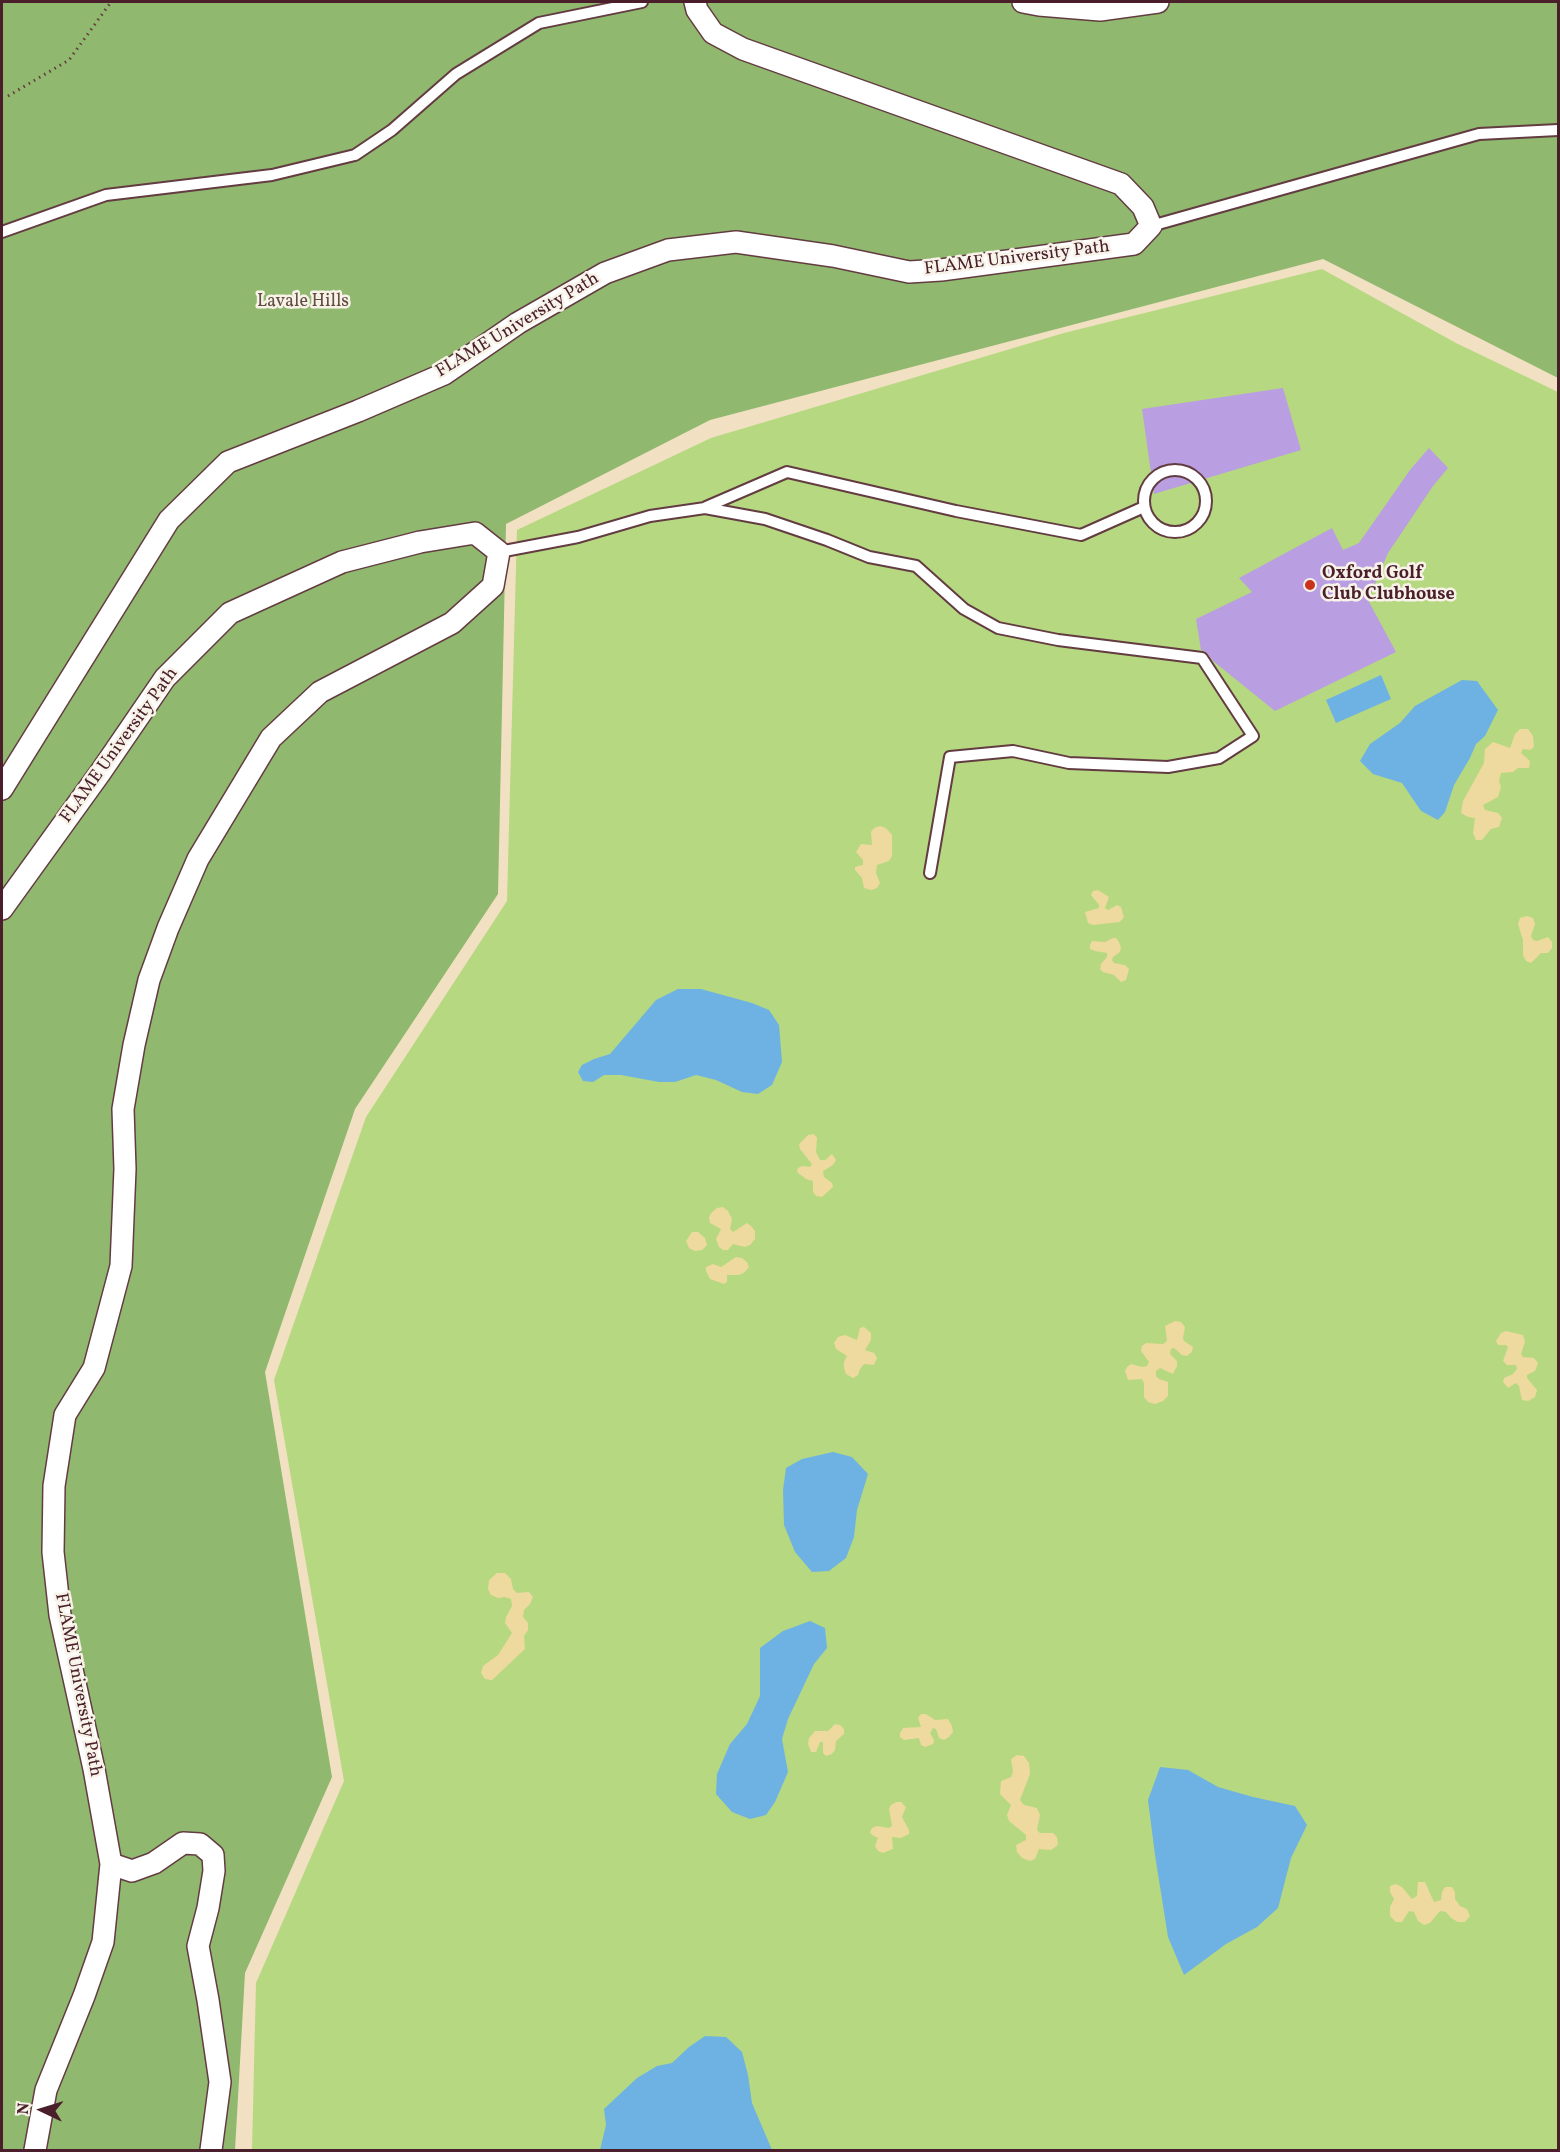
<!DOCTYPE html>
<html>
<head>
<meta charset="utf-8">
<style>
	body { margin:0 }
	#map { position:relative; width:1560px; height:2152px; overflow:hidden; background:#f1e0c2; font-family:Vollkorn,serif }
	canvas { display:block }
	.frame { position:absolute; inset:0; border:3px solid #4a1f2b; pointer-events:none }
	.north { position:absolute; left:12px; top:2080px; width:60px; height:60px; -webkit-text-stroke:4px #f7f3e8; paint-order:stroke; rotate:274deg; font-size:16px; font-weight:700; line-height:24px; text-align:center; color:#4a1f2b }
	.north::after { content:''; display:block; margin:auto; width:21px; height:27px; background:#4a1f2b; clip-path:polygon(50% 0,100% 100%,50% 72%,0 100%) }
</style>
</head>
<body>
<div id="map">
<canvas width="1560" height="2152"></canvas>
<div class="frame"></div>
<div class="north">N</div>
</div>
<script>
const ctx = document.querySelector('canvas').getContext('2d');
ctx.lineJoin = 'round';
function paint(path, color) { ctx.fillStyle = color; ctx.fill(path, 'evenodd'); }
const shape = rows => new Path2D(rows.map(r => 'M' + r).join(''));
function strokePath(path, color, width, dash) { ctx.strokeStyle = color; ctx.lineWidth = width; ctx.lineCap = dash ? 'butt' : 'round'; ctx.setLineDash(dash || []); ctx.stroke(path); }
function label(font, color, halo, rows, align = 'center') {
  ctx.font = font + ' Vollkorn,serif'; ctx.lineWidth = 5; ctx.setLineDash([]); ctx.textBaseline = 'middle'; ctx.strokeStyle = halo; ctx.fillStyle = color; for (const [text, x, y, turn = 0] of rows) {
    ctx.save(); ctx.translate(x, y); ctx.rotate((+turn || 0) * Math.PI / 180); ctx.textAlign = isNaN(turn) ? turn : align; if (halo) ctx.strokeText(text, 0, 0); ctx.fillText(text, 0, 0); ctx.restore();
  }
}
const green = shape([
	[1322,269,1456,343,1558,392,1558,2150,252,2150,256,1983,344,1781,274,1380,366,1117,507,901,517,530,711,438,1064,333]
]);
const forest = shape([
	[2,2,1558,2,1558,378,1323,259,710,420,506,524,498,894,355,1109,265,1372,332,1777,245,1973,235,2150,2,2150]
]);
const sand = shape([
	[1520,729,1528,729,1533,736,1534,747,1530,750,1523,749,1521,753,1530,761,1529,768,1518,768,1513,772,1501,773,1499,781,1501,787,1498,797,1483,805,1485,810,1498,813,1502,818,1499,827,1491,829,1482,840,1476,840,1473,833,1475,818,1468,817,1461,813,1463,801,1484,763,1485,749,1493,742,1510,748,1515,734],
	[880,826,886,828,892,835,892,856,889,861,877,865,876,873,880,883,877,888,871,890,864,888,862,878,855,870,855,867,863,865,863,860,856,852,861,844,872,845,871,832,874,828],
	[1098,890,1109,897,1105,908,1108,910,1117,905,1121,907,1124,917,1120,922,1093,925,1088,923,1085,912,1099,908,1099,905,1091,895,1093,891],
	[1527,916,1533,918,1535,924,1531,936,1533,940,1537,941,1548,937,1552,942,1552,948,1548,953,1541,953,1531,963,1526,961,1523,955,1523,940,1518,924,1520,918],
	[1113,938,1116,938,1119,942,1121,948,1120,952,1113,957,1112,960,1114,963,1125,965,1129,969,1126,980,1121,982,1114,975,1103,972,1100,969,1101,964,1107,957,1107,953,1095,951,1090,949,1090,945,1092,941,1105,942],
	[814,1134,817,1138,816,1152,820,1160,825,1160,832,1154,836,1160,833,1165,823,1171,824,1177,832,1183,833,1187,822,1197,816,1196,813,1192,813,1181,806,1179,797,1172,798,1168,802,1166,810,1167,812,1164,800,1149,799,1144,808,1135],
	[723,1207,728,1211,732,1219,730,1229,733,1232,747,1223,751,1226,755,1231,755,1239,750,1245,745,1247,733,1244,728,1250,723,1250,719,1247,716,1239,721,1229,710,1223,709,1218,711,1213,717,1208],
	[692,1232,698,1232,705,1238,707,1245,702,1250,695,1251,689,1248,686,1241],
	[736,1257,742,1258,747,1262,749,1267,744,1273,738,1275,727,1275,727,1282,724,1284,710,1279,706,1271,706,1267,713,1264,721,1267],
	[1175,1321,1181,1322,1185,1327,1183,1338,1184,1341,1193,1347,1192,1352,1187,1356,1182,1355,1174,1348,1171,1349,1170,1354,1177,1361,1177,1366,1173,1374,1160,1368,1156,1371,1156,1376,1159,1379,1168,1382,1168,1396,1163,1401,1155,1404,1148,1402,1144,1397,1144,1383,1142,1379,1128,1380,1125,1371,1127,1367,1131,1364,1142,1367,1147,1366,1149,1362,1141,1351,1142,1346,1146,1343,1163,1344,1167,1341,1165,1326],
	[864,1327,871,1333,871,1340,865,1350,874,1353,877,1358,874,1365,864,1364,860,1369,858,1375,853,1378,846,1374,844,1368,844,1362,847,1356,836,1349,834,1343,838,1337,845,1335,857,1340,860,1328],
	[1506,1331,1523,1335,1525,1342,1521,1354,1523,1357,1534,1358,1538,1363,1535,1371,1527,1375,1527,1378,1537,1390,1535,1397,1528,1401,1522,1400,1519,1386,1516,1383,1508,1388,1503,1382,1504,1378,1513,1374,1517,1369,1516,1365,1507,1365,1503,1361,1508,1347,1506,1345,1498,1345,1496,1341,1501,1333],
	[497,1573,505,1573,511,1579,513,1589,517,1593,529,1592,533,1597,530,1604,524,1610,523,1617,528,1623,528,1630,524,1636,525,1649,492,1680,485,1679,481,1673,483,1666,498,1655,512,1633,505,1623,506,1617,512,1606,511,1599,505,1597,498,1598,491,1595,488,1589,489,1580],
	[921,1714,926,1714,935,1720,948,1719,952,1726,953,1732,949,1737,944,1740,939,1738,936,1729,933,1728,930,1733,934,1740,933,1744,925,1747,921,1745,919,1738,904,1740,900,1737,900,1733,903,1728,921,1727,918,1718],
	[835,1724,840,1725,844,1729,844,1734,836,1741,835,1750,832,1754,826,1756,823,1753,823,1742,820,1742,816,1752,811,1752,808,1744,809,1738,815,1731,828,1731],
	[1017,1755,1024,1756,1029,1763,1030,1774,1020,1800,1024,1805,1037,1808,1040,1815,1037,1830,1040,1833,1053,1833,1057,1837,1058,1845,1051,1850,1039,1849,1035,1859,1030,1861,1022,1858,1017,1852,1016,1845,1026,1840,1026,1835,1009,1821,1007,1815,1011,1805,1000,1794,1001,1781,1011,1777,1013,1772,1011,1759],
	[896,1802,901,1802,906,1807,902,1817,909,1830,909,1834,901,1838,892,1837,893,1849,883,1853,878,1851,875,1846,878,1838,872,1835,870,1832,872,1828,877,1826,889,1828,892,1826,889,1809,891,1805],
	[1418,1882,1425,1882,1434,1902,1441,1900,1442,1892,1445,1887,1452,1887,1455,1892,1455,1899,1460,1906,1467,1909,1470,1916,1465,1922,1458,1922,1451,1918,1446,1912,1440,1911,1430,1923,1424,1925,1418,1921,1414,1912,1409,1911,1402,1922,1396,1922,1390,1916,1390,1907,1394,1899,1390,1892,1390,1886,1396,1884,1402,1887,1412,1899,1417,1896]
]);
const water = shape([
	[1381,675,1391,699,1336,723,1326,700],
	[1462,680,1477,681,1498,710,1485,736,1476,744,1470,758,1454,785,1445,812,1438,820,1421,811,1402,783,1373,774,1360,761,1370,744,1400,723,1415,706],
	[678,989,701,989,752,1003,769,1010,779,1025,782,1062,772,1085,758,1094,742,1092,716,1080,696,1075,675,1082,659,1082,621,1075,604,1075,593,1082,583,1081,578,1072,582,1065,594,1059,610,1054,656,1000],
	[833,1452,852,1457,868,1474,857,1510,854,1537,846,1558,829,1571,812,1572,795,1552,784,1525,783,1490,786,1468,802,1459],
	[810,1621,825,1628,827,1648,814,1664,788,1719,782,1739,788,1772,775,1802,766,1815,750,1819,732,1812,716,1794,717,1774,730,1744,747,1724,760,1696,760,1648,783,1631],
	[1160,1767,1188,1770,1218,1787,1253,1797,1295,1806,1307,1825,1291,1858,1278,1908,1257,1927,1226,1944,1184,1975,1168,1937,1155,1855,1148,1800],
	[705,2036,726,2037,742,2052,748,2075,752,2103,772,2150,600,2150,606,2125,604,2109,637,2078,657,2066,672,2063,689,2047]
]);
const building = shape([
	[1283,388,1301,450,1154,494,1142,409],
	[1429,448,1448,468,1433,486,1388,553,1368,600,1396,652,1275,711,1213,661,1206,652,1201,650,1196,619,1252,592,1239,578,1332,528,1343,550,1359,543,1410,470]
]);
const path = shape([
	[8,96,69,60,111,2]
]);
const lane = shape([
	[1151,226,1479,134,1558,130],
	[2,232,106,195,272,175,355,155,392,130,456,74,539,23,642,2],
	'1144 501a31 31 0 1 1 62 0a31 31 0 1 1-62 0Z',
	[706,507,787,472,956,511,1081,535,1144,507],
	[499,552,578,537,650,516,705,508,765,519,827,540,869,557,916,566,964,609,998,628,1058,640,1202,658,1253,736,1219,758,1168,767,1069,763,1013,751,950,757,930,873]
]);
const street = shape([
	[1023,2,1039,5,1100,10,1158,2],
	[2,789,169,520,228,462,358,411,444,374,518,323,605,273,668,250,736,242,833,256,909,272,941,270,1134,244,1151,226,1143,207,1121,184,743,49,713,33,697,10,695,2],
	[2,909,100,773,165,678,230,613,342,562,420,542,475,533,499,552,493,586,452,623,320,692,271,738,198,859,168,928,149,980,134,1045,123,1109,125,1169,121,1266,94,1368,65,1415,54,1486,53,1552,60,1615,94,1769,111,1864,132,1871,154,1863,183,1843,200,1844,213,1855,214,1871,208,1908,198,1946,208,2000,220,2082,211,2150],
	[35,2150,46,2090,84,1996,103,1942,111,1864]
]);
const markers = [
	[1310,585,6,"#c8321e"]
];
const streetNames = [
	["FLAME University Path",1017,259,-7],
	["FLAME University Path",518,326,-31],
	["FLAME University Path",120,746,-54],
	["FLAME University Path",77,1685,79]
];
const parkNames = [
	["Lavale Hills",303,303]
];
const poiNames = [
	["Oxford Golf",1322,575],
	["Club Clubhouse",1322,596]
];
paint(green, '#b6d880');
paint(forest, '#90b86e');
paint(sand, '#eeda9e');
paint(water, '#6eb2e3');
paint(building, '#ba9ee2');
strokePath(lane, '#633c42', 14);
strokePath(street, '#633c42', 24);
strokePath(path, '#633c42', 3, [1.5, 4.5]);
strokePath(lane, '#fff', 10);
strokePath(street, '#fff', 21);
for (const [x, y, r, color] of markers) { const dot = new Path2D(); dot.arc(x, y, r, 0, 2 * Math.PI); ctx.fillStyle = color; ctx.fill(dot); strokePath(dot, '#f7f3e8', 2); }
label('18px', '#4a1f2b', '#f7f3e8', streetNames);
label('18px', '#654d40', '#f7f3e8', parkNames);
label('bold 18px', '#4a1f2b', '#f7f3e8', poiNames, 'left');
</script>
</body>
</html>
